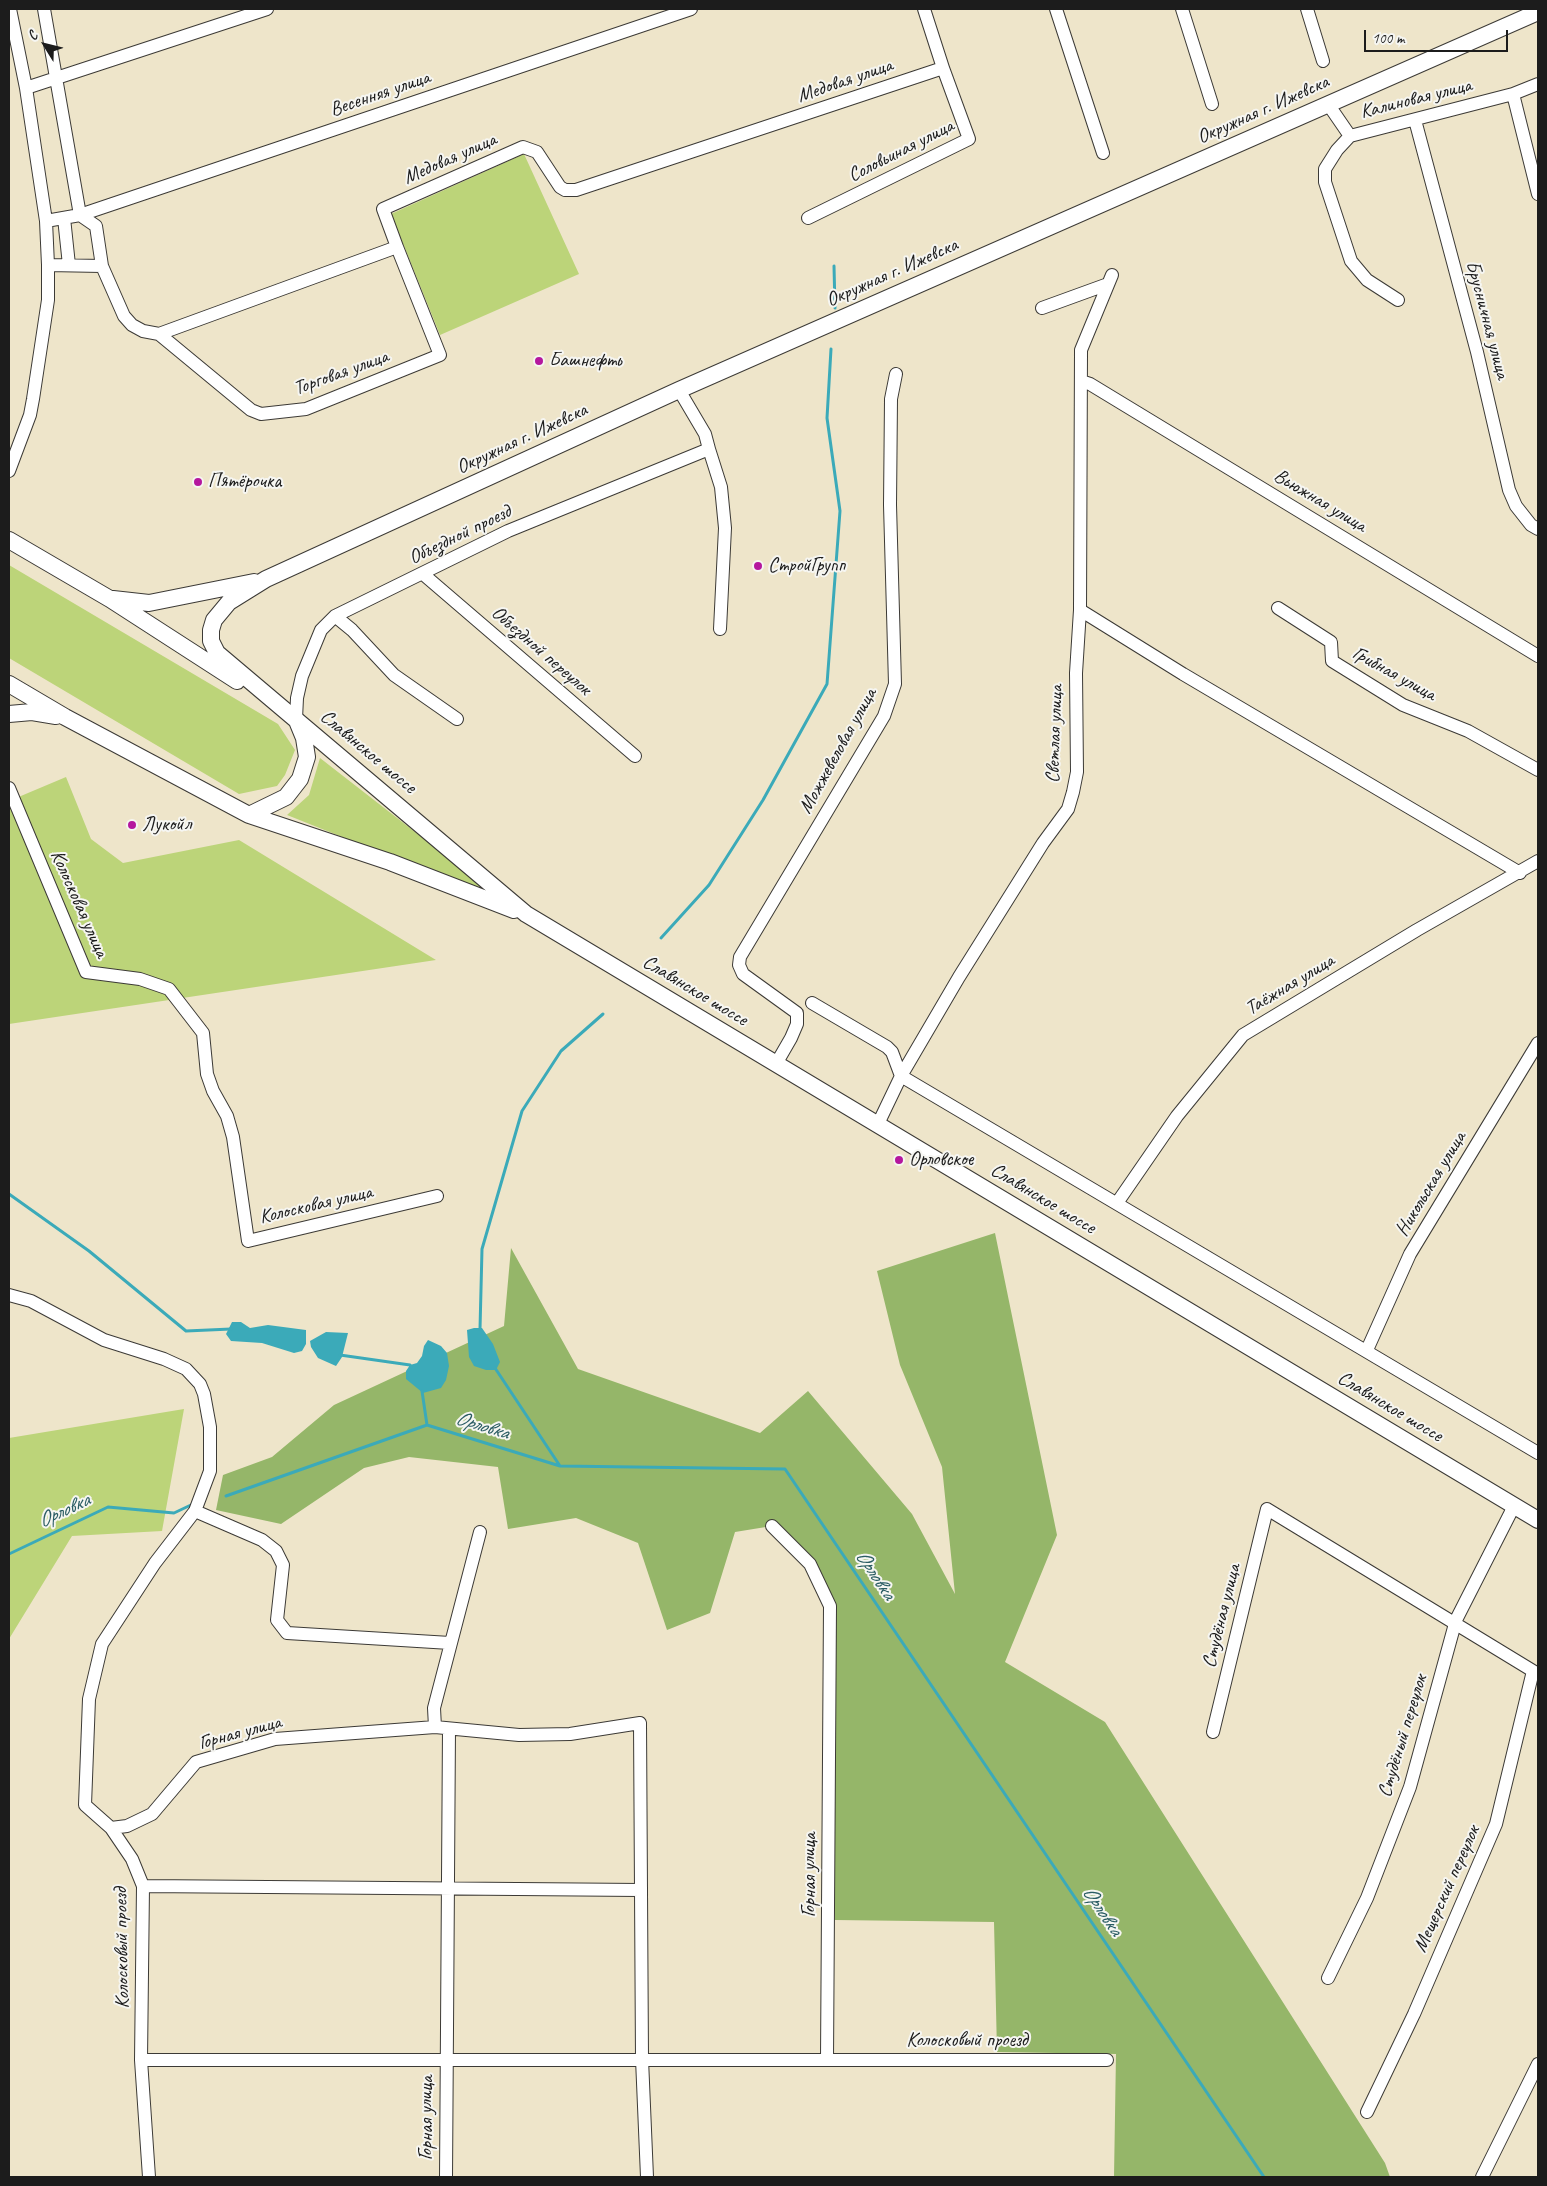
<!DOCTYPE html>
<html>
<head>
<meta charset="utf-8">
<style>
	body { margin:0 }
	#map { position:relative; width:1547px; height:2186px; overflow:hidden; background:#eee5ca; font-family:Caveat,sans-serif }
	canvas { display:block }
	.frame { position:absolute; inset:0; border:10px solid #1c1c1c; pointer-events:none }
	.north { position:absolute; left:20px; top:20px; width:50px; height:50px; -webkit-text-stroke:4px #f6f6f2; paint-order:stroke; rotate:306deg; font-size:14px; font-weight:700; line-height:20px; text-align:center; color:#1c1c1c }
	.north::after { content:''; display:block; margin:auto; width:18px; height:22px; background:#1c1c1c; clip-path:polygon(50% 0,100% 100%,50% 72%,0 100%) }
	.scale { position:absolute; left:1364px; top:30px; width:144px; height:22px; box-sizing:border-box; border:2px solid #1c1c1c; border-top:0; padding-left:6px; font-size:15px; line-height:18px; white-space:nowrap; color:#1c1c1c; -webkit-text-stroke:4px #f6f6f2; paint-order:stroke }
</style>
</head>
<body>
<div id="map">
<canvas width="1547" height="2186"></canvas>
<div class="frame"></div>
<div class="north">С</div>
<div class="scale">100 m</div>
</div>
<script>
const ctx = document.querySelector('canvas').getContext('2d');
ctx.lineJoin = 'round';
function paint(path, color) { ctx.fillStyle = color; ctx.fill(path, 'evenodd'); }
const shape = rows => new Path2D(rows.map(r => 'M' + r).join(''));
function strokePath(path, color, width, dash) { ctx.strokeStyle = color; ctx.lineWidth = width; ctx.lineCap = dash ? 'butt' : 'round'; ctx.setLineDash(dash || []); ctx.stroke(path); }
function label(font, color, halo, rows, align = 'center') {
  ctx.font = font + ' Caveat,sans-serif'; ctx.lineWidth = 4; ctx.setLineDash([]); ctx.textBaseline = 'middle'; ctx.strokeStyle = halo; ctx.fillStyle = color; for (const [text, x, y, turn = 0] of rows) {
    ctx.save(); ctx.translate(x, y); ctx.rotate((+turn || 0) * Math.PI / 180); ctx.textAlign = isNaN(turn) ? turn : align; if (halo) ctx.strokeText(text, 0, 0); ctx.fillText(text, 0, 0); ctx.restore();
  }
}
const green = shape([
	[524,154,579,274,440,335,391,214],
	[9,565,278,724,295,750,285,775,277,786,239,794,9,658],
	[320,758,505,902,287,815,309,795],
	[66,777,91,839,123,863,239,840,436,960,9,1024,9,801],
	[184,1409,162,1531,72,1536,9,1639,9,1438]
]);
const forest = shape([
	[995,1233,1057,1535,1005,1662,1105,1722,1385,2163,1390,2177,1114,2177,1116,2054,997,2052,994,1922,835,1920,835,1603,772,1526,735,1532,710,1613,667,1630,638,1543,576,1518,508,1529,498,1467,409,1457,364,1468,281,1524,216,1510,223,1475,272,1457,334,1405,504,1326,511,1248,578,1369,760,1433,808,1391,912,1514,955,1594,942,1467,900,1365,877,1271]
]);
const water = shape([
	[232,1322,241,1322,250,1328,268,1325,306,1330,306,1344,302,1351,294,1353,262,1343,231,1341,226,1334],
	[474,1328,482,1328,493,1344,500,1362,496,1370,486,1370,474,1366,469,1357,467,1330],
	[326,1332,348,1333,342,1357,336,1366,318,1358,311,1347,310,1341],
	[428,1340,441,1346,447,1353,449,1366,446,1380,441,1388,423,1393,406,1379,406,1371,410,1365,417,1363,422,1356,424,1346]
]);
const stream = shape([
	[834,266,835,308],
	[661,938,709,885,763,800,827,684,840,511,827,418,831,349],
	[9,1194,89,1251,186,1331,231,1329],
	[480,1329,482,1249,522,1111,561,1051,603,1014],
	[340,1355,410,1365,411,1367],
	[495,1368,560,1466],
	[422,1391,427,1425],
	[226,1496,427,1425,560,1466,785,1469,1264,2177],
	[9,1554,108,1507,174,1513,193,1504]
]);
const minor = shape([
	[44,9,80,215],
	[1056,9,1103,153],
	[1182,9,1212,104],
	[1307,9,1323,61],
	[26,88,267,9],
	[1513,94,1538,194],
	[1328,104,1350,136],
	[1415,120,1477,352,1509,490,1516,506,1531,525,1538,529],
	[80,215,96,226,102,266,124,316,132,325,143,331,159,334,397,247,383,209,523,147,537,152,560,187,565,190,576,190,943,68],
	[64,218,69,265],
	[808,218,969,139,943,68,924,9],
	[46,221,80,215,691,9],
	[48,265,102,266],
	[1398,300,1367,280,1351,261,1325,182,1325,169,1337,150,1350,136,1513,94,1538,84],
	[1042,308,1108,284],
	[159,334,251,410,261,414,306,409,440,355,397,247],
	[1081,381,1090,384,1538,656],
	[679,390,705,434,709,449],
	[9,471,30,415,33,399,48,300,48,265,46,221,26,88,10,9],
	[423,574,635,756],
	[1278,608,1331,642,1332,661,1403,705,1468,731,1538,770],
	[1080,610,1183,674,1520,873],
	[335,616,352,630,394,675,457,719],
	[296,719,297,698,302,676,321,630,335,616,508,531,709,449,721,487,725,528,720,629],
	[9,788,86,972,140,979,169,989,203,1033,207,1074,213,1091,227,1116,233,1137,248,1241,437,1196],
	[812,1003,887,1047,892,1052,901,1076,1538,1453],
	[776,1064,791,1038,797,1024,797,1013,743,974,739,965,740,957,884,716,895,684,890,505,891,399,896,374],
	[878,1124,901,1076,959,977,1043,843,1068,809,1073,792,1077,772,1076,673,1080,610,1081,350,1112,275],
	[1117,1203,1177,1116,1243,1035,1417,930,1538,861],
	[9,1295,31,1301,104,1340,164,1359,186,1369,200,1384,204,1394,210,1427,210,1471,195,1511,155,1563,102,1644,89,1699,85,1805,111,1828,132,1859,143,1886,141,2060,149,2177],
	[1367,1350,1410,1254,1538,1043],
	[195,1511,262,1540,276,1551,283,1565,277,1620,287,1633,450,1643],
	[772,1526,810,1564,830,1606,827,2059],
	[435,1727,434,1708,480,1532],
	[1213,1732,1267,1509,1538,1674],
	[111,1828,127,1826,152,1814,196,1762,275,1739,435,1727,519,1735,570,1734,640,1723,642,2059,647,2177],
	[143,1886,641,1890],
	[1328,1978,1367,1898,1410,1787,1456,1620,1514,1506],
	[141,2060,1107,2060],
	[1367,2112,1414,2014,1496,1824,1533,1671],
	[446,2177,449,1729],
	[1482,2177,1538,2064]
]);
const major = shape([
	[1538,12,679,390,266,579,229,602,214,620,211,630,211,641,217,653,526,914,1538,1520],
	[9,540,110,599,237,681],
	[113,599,149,603,254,582],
	[9,684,65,717,249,815,390,862,514,910],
	[9,714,32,712,56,716],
	[249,815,286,797,300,779,307,757,304,738,297,721]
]);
const markers = [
	[539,361,5,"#b5179e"],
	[198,482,5,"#b5179e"],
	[758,566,5,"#b5179e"],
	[132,825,5,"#b5179e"],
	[899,1160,5,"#b5179e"]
];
const streetNames = [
	["Медовая улица",845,81,-19],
	["Весенняя улица",380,94,-19],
	["Калиновая улица",1416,99,-14],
	["Окружная г. Ижевска",1263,110,-24],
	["Соловьиная улица",901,151,-27],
	["Медовая улица",450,159,-24],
	["Окружная г. Ижевска",892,273,-24],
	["Брусничная улица",1487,320,75],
	["Торговая улица",341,373,-20],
	["Окружная г. Ижевска",522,439,-25],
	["Вьюжная улица",1320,501,31],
	["Объездной проезд",460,535,-26],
	["Объездной переулок",541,651,41],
	["Грибная улица",1394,674,29],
	["Светлая улица",1055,734,-88],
	["Можжевеловая улица",838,751,-61],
	["Славянское шоссе",368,752,40],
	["Колосковая улица",79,904,66],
	["Таёжная улица",1290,985,-31],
	["Славянское шоссе",695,991,31],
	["Никольская улица",1431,1184,-59],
	["Славянское шоссе",1043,1199,31],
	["Колосковая улица",316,1205,-13],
	["Славянское шоссе",1390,1407,31],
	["Студёная улица",1222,1616,-76],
	["Горная улица",240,1733,-15],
	["Студёный переулок",1403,1736,-73],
	["Горная улица",810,1875,-90],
	["Мещерский переулок",1447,1889,-66],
	["Колосковый проезд",122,1948,-91],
	["Колосковый проезд",967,2041],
	["Горная улица",427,2118,-90]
];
const poiNames = [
	["Башнефть",549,361],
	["Пятёрочка",208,482],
	["СтройГрупп",768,566],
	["Лукойл",142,825],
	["Орловское",909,1160]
];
const waterNames = [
	["Орловка",482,1426,17],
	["Орловка",64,1511,-25],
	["Орловка",875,1575,56],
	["Орловка",1102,1911,56]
];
paint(green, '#bcd479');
paint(forest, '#95b669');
paint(water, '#3baab9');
strokePath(stream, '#3baab9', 3);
strokePath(minor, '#3c3a36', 14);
strokePath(major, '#3c3a36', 18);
strokePath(minor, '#fff', 12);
strokePath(major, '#fff', 16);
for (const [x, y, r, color] of markers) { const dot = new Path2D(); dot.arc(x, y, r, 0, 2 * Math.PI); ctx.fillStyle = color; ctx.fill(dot); strokePath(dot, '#f6f6f2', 2); }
label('20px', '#1c1c1c', '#f6f6f2', streetNames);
label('20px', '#1c1c1c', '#f6f6f2', poiNames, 'left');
label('italic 21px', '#2a5c63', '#f6f6f2', waterNames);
</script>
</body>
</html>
